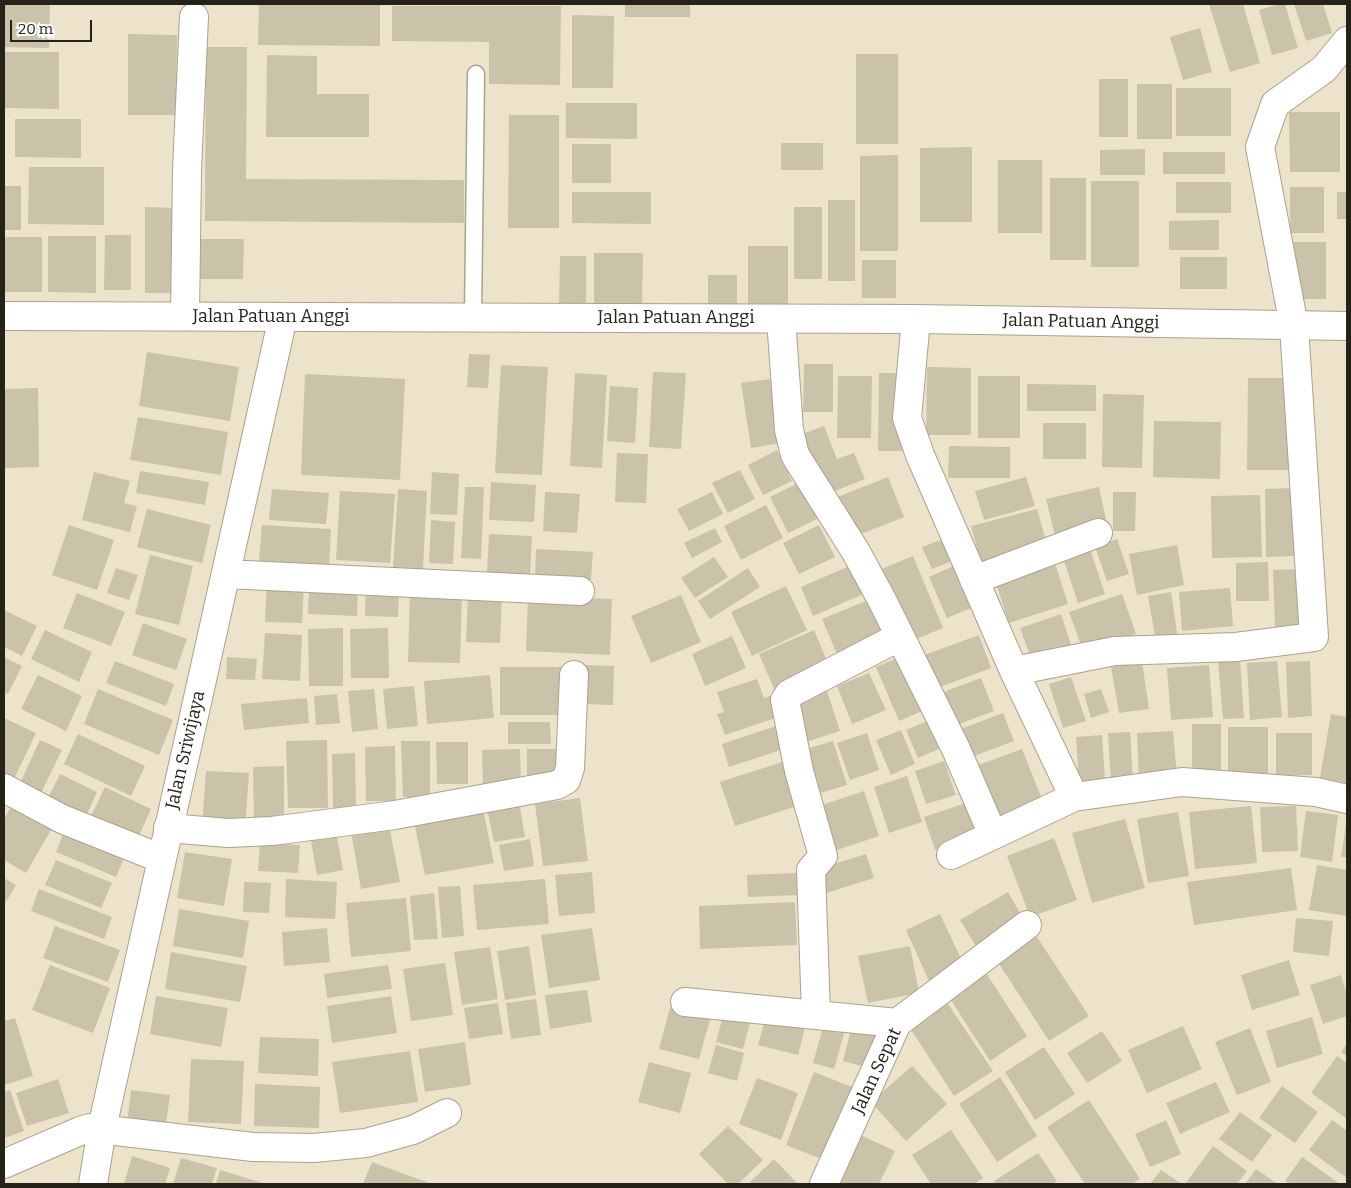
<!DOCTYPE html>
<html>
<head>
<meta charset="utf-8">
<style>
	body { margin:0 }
	#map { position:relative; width:1351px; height:1188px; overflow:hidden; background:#ede3cb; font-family:Bitter,serif }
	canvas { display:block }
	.frame { position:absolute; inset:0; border:5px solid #252219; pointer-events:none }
	.scale { position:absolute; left:10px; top:20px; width:82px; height:22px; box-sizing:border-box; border:2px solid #252219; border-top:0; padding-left:6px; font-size:15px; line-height:18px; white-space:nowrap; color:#252219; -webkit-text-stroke:4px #fff; paint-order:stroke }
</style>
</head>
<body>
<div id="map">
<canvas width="1351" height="1188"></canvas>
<div class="frame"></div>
<div class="scale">20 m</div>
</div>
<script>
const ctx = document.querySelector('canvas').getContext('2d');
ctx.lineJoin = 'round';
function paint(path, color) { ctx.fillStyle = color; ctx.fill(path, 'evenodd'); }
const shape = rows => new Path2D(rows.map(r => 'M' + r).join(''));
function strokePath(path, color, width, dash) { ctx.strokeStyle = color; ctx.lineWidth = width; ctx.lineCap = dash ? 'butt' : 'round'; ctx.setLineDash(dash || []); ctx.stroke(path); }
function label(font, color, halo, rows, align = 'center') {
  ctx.font = font + ' Bitter,serif'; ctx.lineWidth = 4; ctx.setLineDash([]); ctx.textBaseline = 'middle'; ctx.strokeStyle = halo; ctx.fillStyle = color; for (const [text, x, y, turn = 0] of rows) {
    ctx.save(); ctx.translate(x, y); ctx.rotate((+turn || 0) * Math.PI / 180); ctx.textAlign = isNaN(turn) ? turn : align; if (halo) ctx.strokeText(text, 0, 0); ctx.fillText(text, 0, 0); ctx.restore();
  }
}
const building = shape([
	[4,4,50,4,49,48,4,47],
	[259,4,380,4,380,46,258,45],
	[625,4,690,4,690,17,625,17],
	[1209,4,1243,4,1260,63,1230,72],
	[1279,4,1285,4,1298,48,1272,55,1259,10],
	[1294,4,1323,4,1332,33,1306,41],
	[392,6,561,6,560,85,489,84,489,42,392,41],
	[572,15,614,16,613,88,572,88],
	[1200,28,1212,72,1183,80,1170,37],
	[128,34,177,35,176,115,128,115],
	[206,47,247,47,246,179,464,180,464,223,205,221],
	[4,52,59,52,59,109,4,108],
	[856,54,898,54,898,144,856,144],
	[267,55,317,56,317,94,369,94,369,137,266,137],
	[1099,79,1128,79,1128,137,1099,137],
	[1137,84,1172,84,1172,139,1137,139],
	[1176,88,1231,88,1231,136,1176,136],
	[566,103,637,103,637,139,566,138],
	[1289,112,1340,112,1340,172,1290,172],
	[509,115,559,115,559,228,508,228],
	[15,119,81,119,81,158,15,157],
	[781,143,823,143,823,170,781,170],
	[572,144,611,144,611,183,572,183],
	[972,147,972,222,920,222,920,148],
	[1145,149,1145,175,1100,175,1100,150],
	[1163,152,1225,152,1225,174,1163,174],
	[898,155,898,251,860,251,860,156],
	[998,160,1042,160,1042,233,998,233],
	[29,167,104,167,104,225,28,224],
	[1050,178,1086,178,1086,260,1050,260],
	[1091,181,1139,181,1139,267,1091,267],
	[1176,182,1231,182,1231,213,1176,213],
	[4,186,21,186,21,230,4,230],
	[1290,187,1324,187,1324,233,1290,233],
	[572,192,651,192,651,224,572,223],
	[1337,192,1347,192,1347,219,1337,219],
	[828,200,855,200,855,281,828,281],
	[145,207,178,208,177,293,145,293],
	[794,207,822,207,822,279,794,279],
	[1219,220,1219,250,1169,250,1169,221],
	[105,235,131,235,131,290,104,290],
	[48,236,96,236,96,293,48,292],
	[4,237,42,237,42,292,4,292],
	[197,239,244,239,243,279,197,279],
	[1292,242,1326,242,1326,299,1293,299],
	[748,246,788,246,788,305,748,305],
	[594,253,643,253,642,305,594,305],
	[560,256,586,256,586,306,559,305],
	[1180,257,1227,257,1227,289,1180,289],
	[862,260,896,260,896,298,862,298],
	[708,275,737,275,737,308,708,308],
	[147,352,239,367,230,421,139,406],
	[469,354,490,355,488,388,467,387],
	[804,364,833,364,833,412,803,412],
	[501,365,548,367,542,475,495,473],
	[927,367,971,368,971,435,926,435],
	[653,372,686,373,681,449,649,447],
	[575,373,607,375,602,468,570,466],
	[879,373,902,373,902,451,878,451],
	[305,374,405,379,400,480,301,475],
	[838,376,872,376,871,438,837,438],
	[978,376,1020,376,1020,438,978,438],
	[1248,378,1289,378,1288,470,1247,470],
	[770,379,781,443,751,448,741,383],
	[1027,384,1096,385,1096,411,1027,411],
	[610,386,638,388,635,443,607,441],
	[38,388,39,467,4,468,4,389],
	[1103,394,1144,395,1142,468,1102,467],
	[138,417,228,432,221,475,130,460],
	[1154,421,1221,422,1220,479,1153,477],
	[1043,423,1086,423,1086,459,1043,459],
	[824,426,837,459,854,453,865,479,825,495,800,435],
	[949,446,1010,447,1010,478,948,478],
	[777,450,792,481,763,495,748,465],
	[617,453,648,454,646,503,615,502],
	[740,470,755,499,728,513,712,483],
	[140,471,209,482,205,505,136,493],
	[94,472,130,481,124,503,137,506,130,532,82,520],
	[432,472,459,474,457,515,430,514],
	[888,477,904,517,851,538,835,498],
	[1026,477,1035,506,984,520,975,491],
	[491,482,536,485,534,522,489,520],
	[800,482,819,518,788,533,770,497],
	[465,487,484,487,481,559,461,558],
	[1099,487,1107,524,1055,536,1046,499],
	[1294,488,1295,556,1266,557,1265,489],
	[272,489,329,493,326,524,269,520],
	[398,489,427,491,423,569,393,568],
	[340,491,395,494,390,563,336,560],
	[545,492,580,494,577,533,543,531],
	[712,492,723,514,689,531,677,509],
	[1113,492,1136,492,1135,531,1113,531],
	[1260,495,1262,557,1212,558,1211,496],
	[766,505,783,538,741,560,724,526],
	[147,509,211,525,202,563,137,547],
	[1037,509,1047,544,981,562,971,526],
	[431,520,455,522,453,564,429,563],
	[69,525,114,540,97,590,52,575],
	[262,525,331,529,329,567,259,562],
	[819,525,835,557,799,574,783,543],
	[715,528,722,542,692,558,684,543],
	[489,534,532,536,530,575,487,573],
	[948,537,957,559,932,569,922,547],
	[1117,539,1129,574,1107,581,1095,547],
	[1177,545,1184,585,1137,595,1129,554],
	[536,549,593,552,591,580,535,577],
	[1090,549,1105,594,1078,603,1063,558],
	[150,555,193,566,179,625,135,614],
	[913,556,943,628,904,644,874,572],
	[714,557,728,577,695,598,681,578],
	[1268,562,1269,601,1236,601,1236,563],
	[856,563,868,592,813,616,801,587],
	[1055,563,1068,604,1009,623,996,583],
	[958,564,976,606,947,618,929,577],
	[116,568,138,575,129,600,107,593],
	[748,568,760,587,710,619,698,601],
	[1301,569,1302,626,1275,627,1273,570],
	[267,581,304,583,302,623,265,622],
	[309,585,358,587,357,616,308,614],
	[786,586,807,630,752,656,731,612],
	[366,587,399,588,398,617,365,616],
	[1230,588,1233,626,1182,631,1179,592],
	[410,590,462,591,460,663,408,662],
	[1171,592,1178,639,1156,642,1148,596],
	[77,593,125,612,111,646,63,628],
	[468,594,502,595,500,643,466,642],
	[1122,594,1136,634,1083,651,1069,612],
	[681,595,701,642,651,663,631,616],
	[528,596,612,599,610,655,526,651],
	[871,599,888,638,839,659,822,619],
	[4,610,37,626,22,656,4,647],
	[1061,614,1072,648,1032,661,1020,628],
	[143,623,187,639,176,670,132,655],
	[343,628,343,686,309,686,308,629],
	[388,628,389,678,351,678,350,629],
	[45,630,92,652,79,682,31,659],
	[814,630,830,668,775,691,759,654],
	[265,633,302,635,300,681,262,679],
	[979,635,991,668,935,689,922,656],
	[732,636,746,668,705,686,692,654],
	[904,655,927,709,899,721,876,667],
	[4,657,22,666,8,694,4,692],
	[227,657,257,659,255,680,226,679],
	[1240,660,1244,718,1223,719,1218,662],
	[115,661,174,684,166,706,106,683],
	[1277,661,1282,717,1250,720,1247,663],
	[1310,661,1312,716,1288,718,1286,662],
	[1142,662,1149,709,1119,713,1111,667],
	[582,665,614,666,613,705,581,704],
	[1209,665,1213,717,1171,720,1167,668],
	[500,667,565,667,565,715,500,715],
	[869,673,886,710,852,724,837,686],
	[38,675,82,696,66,731,21,709],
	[490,675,494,718,427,724,424,681],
	[1071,677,1086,721,1063,728,1049,684],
	[981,678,994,711,951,727,938,694],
	[757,679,764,698,773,695,781,716,725,735,717,714,724,712,717,692],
	[414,686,418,726,387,729,383,689],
	[98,689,173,720,159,755,84,724],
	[374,689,378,729,352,732,348,691],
	[1101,689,1109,712,1091,718,1084,694],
	[827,691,840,731,806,742,793,702],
	[337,694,340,723,316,725,314,696],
	[307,698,309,723,244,730,241,704],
	[1003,713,1014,741,966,759,955,731],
	[1331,714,1347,717,1347,783,1320,778],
	[4,718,36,733,14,779,4,775],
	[927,721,939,749,918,758,906,730],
	[508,722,550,722,551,744,508,744],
	[1192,724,1221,724,1221,773,1192,773],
	[776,726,784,749,729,767,722,744],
	[1228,727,1268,727,1268,773,1228,773],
	[901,730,915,764,891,775,876,740],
	[1173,731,1177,777,1139,780,1137,733],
	[1130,732,1133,779,1111,780,1108,733],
	[867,733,879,770,850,780,837,743],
	[1276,733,1312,733,1312,775,1276,775],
	[78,734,145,766,131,796,64,764],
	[1102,735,1105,780,1079,782,1076,737],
	[40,740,62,750,41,793,20,783],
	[327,740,328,808,288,808,286,741],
	[401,741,430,741,430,797,403,797],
	[833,741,847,785,821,793,806,749],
	[436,742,468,742,468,784,437,784],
	[395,746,396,801,366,801,365,747],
	[520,749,521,785,483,786,482,750],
	[527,749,559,749,560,776,527,776],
	[1022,749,1044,804,994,823,973,767],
	[355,753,356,807,333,808,332,754],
	[944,761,956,795,926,804,915,771],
	[782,762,797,806,735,826,720,782],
	[284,766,284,820,254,820,253,767],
	[206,771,249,773,245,828,202,826],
	[60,774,97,792,85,818,47,800],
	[907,776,922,822,889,833,874,787],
	[105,787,151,809,136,842,89,820],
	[864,791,879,836,831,852,816,807],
	[580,798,588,861,543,866,535,804],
	[972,801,983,834,935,850,924,817],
	[14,802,54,825,26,873,4,860,4,819],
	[519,802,525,837,494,842,487,808],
	[1251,806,1257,863,1195,869,1189,812],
	[1296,806,1298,851,1262,852,1260,807],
	[483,809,494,863,425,875,414,822],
	[1306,811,1338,815,1332,862,1300,857],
	[1178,812,1189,876,1148,883,1137,819],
	[1125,819,1145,888,1092,903,1072,833],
	[388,820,400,882,361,889,350,826],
	[1346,824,1347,824,1347,857,1341,857],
	[65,829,126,854,116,877,56,852],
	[336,831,343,870,317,875,310,835],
	[1054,838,1077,900,1030,917,1007,856],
	[530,839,534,866,504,871,499,845],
	[260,843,300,845,298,873,258,871],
	[185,852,232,859,224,906,177,898],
	[866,854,874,878,826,893,818,869],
	[56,860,112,883,101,908,45,885],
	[1317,865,1347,870,1347,916,1309,910],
	[1291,868,1297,910,1194,925,1187,882],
	[592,872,595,913,559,916,555,875],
	[797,873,798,895,748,897,747,875],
	[4,878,16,885,4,905],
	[286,879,337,882,335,919,285,917],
	[545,879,549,924,477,930,473,885],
	[244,882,271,883,269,913,243,912],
	[460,886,464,936,442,938,438,887],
	[39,889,112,917,104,939,31,911],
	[1008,892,1023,918,976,946,960,920],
	[434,893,438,939,414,940,410,896],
	[406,898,411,951,351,957,346,903],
	[795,902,797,945,700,949,699,906],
	[179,909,249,921,243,958,173,946],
	[940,914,964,965,929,981,906,930],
	[1296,918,1333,921,1329,956,1293,952],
	[55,926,120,950,108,982,43,958],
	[327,928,330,962,284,966,282,932],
	[592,928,600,980,549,988,541,935],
	[1033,931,1089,1016,1049,1041,994,956],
	[529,946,536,995,505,1000,497,951],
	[910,946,919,993,868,1003,858,956],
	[490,947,498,999,462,1005,454,952],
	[171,952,247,966,240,1002,165,989],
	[1289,960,1300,995,1252,1010,1241,975],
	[445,963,453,1015,411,1021,403,969],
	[50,965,110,988,93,1033,32,1010],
	[388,965,392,989,327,998,324,974],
	[986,973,1027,1036,990,1061,949,997],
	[1341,975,1347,995,1347,1016,1323,1024,1310,985],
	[587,990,592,1022,550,1029,545,995],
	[156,996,228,1008,221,1047,150,1034],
	[391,996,397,1033,332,1043,327,1006],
	[536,999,541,1035,511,1039,506,1003],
	[498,1003,503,1034,469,1039,464,1008],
	[948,1004,993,1071,954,1096,910,1028],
	[670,1008,710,1019,699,1059,659,1049],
	[724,1012,751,1019,743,1049,716,1042],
	[767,1013,806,1024,798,1055,758,1045],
	[1312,1017,1323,1054,1277,1068,1266,1031],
	[15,1018,33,1076,4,1085,4,1021],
	[825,1020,846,1026,834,1069,813,1063],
	[853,1022,884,1031,873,1069,843,1061],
	[1183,1026,1202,1069,1147,1093,1128,1050],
	[1250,1028,1271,1082,1237,1095,1215,1042],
	[1102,1031,1122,1061,1087,1083,1067,1053],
	[260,1037,319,1039,318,1076,258,1073],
	[465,1042,471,1085,425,1092,418,1049],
	[1347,1044,1347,1056,1341,1052],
	[716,1045,744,1053,737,1081,708,1073],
	[1044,1047,1075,1094,1035,1120,1005,1072],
	[410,1051,418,1102,340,1113,332,1062],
	[1337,1056,1347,1063,1347,1119,1311,1093],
	[191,1059,244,1061,241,1124,188,1122],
	[649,1062,691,1073,680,1113,638,1102],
	[912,1066,947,1104,906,1141,871,1102],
	[814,1072,852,1087,824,1160,786,1145],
	[1000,1077,1037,1136,997,1162,959,1104],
	[757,1078,798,1093,781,1140,739,1124],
	[58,1079,69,1113,27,1126,16,1093],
	[1216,1082,1230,1112,1180,1134,1166,1103],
	[255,1084,320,1087,319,1128,254,1126],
	[1282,1086,1318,1112,1295,1143,1259,1118],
	[10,1090,24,1131,4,1138,4,1092],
	[131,1090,170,1095,165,1130,127,1124],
	[1089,1100,1140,1179,1131,1184,1085,1184,1047,1127],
	[1240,1112,1272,1135,1252,1162,1219,1139],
	[1166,1120,1181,1154,1150,1167,1135,1134],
	[1332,1120,1347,1131,1347,1178,1309,1150],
	[728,1126,763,1160,738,1184,728,1184,699,1154],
	[951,1130,983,1178,974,1184,931,1184,912,1155],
	[860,1135,895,1151,879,1184,836,1184],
	[1213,1146,1247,1171,1237,1184,1185,1184],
	[1038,1153,1057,1181,1052,1184,996,1184,994,1181],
	[132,1156,170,1168,165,1184,124,1184],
	[1302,1157,1340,1184,1290,1184,1285,1181],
	[181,1158,217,1168,212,1184,173,1184],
	[774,1159,798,1184,748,1184],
	[372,1162,432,1184,363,1184],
	[1256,1169,1278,1184,1245,1184],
	[220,1170,266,1184,216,1184],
	[1161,1170,1182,1184,1150,1184]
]);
const lane = shape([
	[473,317,476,74]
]);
const street = shape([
	[185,316,187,170,194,17],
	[781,319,789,430,795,455,856,552,882,600,956,749,993,835],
	[916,319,907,418,920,455,1014,671,1074,797],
	[226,574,580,591],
	[974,580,1098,533],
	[1014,671,1115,651,1236,647,1314,637,1294,326,1260,147,1275,104,1324,69,1347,41],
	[4,788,62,819,162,859],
	[168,828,228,833,272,831,395,815,557,785,566,780,570,768,574,675],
	[951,855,1074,797,1182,782,1316,792,1347,799],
	[685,1002,897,1023],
	[816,1015,811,870,823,856,799,771,785,700,789,694,899,637],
	[4,1164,80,1131,90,1128,253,1147,314,1148,366,1143,413,1130,447,1113],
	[93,1184,102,1128,283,317],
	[824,1184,897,1023,1027,925]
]);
const secondary = shape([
	[4,316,916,319,1347,326]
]);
const streetNames = [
	["Jalan Patuan Anggi",271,317],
	["Jalan Patuan Anggi",676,318],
	["Jalan Patuan Anggi",1081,322,1],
	["Jalan Sriwijaya",186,750,-77],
	["Jalan Sepat",877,1071,-65]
];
paint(building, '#cbc2aa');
strokePath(lane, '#aba28c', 19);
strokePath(street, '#aba28c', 30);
strokePath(secondary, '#aba28c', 30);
strokePath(lane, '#fff', 16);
strokePath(street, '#fff', 28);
strokePath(secondary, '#fff', 28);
label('18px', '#252219', '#fff', streetNames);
</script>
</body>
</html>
